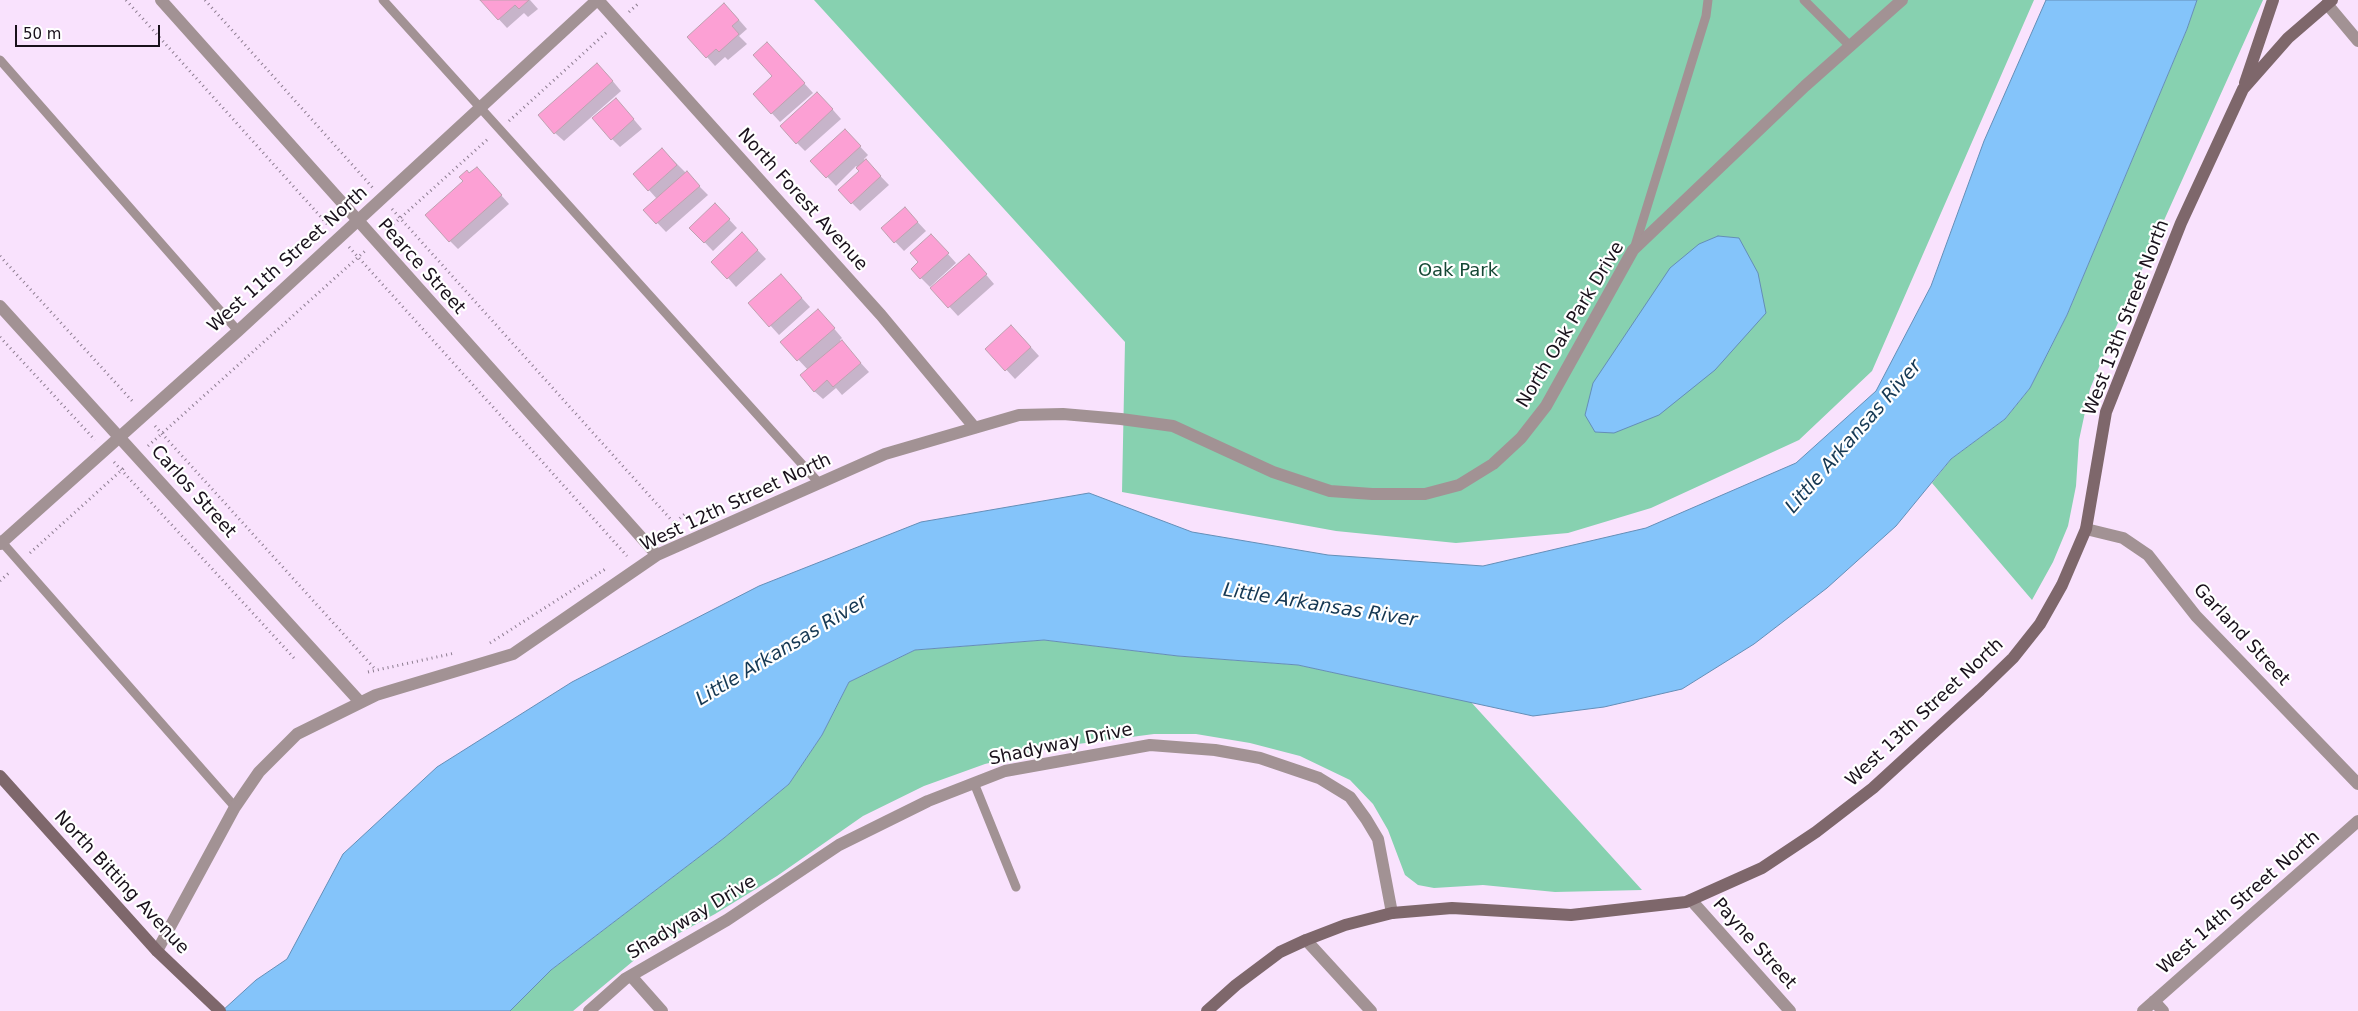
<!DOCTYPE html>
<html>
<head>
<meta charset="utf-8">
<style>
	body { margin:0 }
	#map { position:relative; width:2358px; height:1011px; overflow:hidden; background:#f9e2fd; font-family:"DejaVu Sans",sans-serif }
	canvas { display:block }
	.scale { position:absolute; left:15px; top:25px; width:145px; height:22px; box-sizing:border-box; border:2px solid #19111b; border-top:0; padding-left:6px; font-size:15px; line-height:18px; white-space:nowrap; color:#19111b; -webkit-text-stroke:4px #fff; paint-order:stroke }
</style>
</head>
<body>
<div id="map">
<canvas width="2358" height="1011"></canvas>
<div class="scale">50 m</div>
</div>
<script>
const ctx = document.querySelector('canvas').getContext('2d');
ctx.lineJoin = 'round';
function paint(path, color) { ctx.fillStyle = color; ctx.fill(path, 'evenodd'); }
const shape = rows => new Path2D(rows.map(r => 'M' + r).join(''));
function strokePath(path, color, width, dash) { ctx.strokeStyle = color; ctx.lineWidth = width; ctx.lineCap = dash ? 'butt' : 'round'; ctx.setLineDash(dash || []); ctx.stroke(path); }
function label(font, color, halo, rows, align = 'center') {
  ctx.font = font + ' "DejaVu Sans",sans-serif'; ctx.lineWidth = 4.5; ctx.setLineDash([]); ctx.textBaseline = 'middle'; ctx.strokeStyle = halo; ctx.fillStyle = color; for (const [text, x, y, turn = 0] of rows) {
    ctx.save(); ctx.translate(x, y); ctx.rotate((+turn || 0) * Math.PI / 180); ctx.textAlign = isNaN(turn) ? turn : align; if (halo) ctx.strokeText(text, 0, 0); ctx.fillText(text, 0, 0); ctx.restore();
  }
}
const green = shape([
	[814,0,2034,0,1872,371,1799,440,1651,508,1568,533,1456,543,1336,531,1122,492,1125,342],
	[2197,0,2263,0,2108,345,2090,389,2079,440,2076,486,2068,526,2053,562,2032,600,1932,483,1951,459,2005,419,2030,388,2067,315,2187,29],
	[1044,640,1178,656,1298,665,1471,702,1642,890,1555,892,1483,885,1434,888,1418,885,1405,875,1388,830,1373,804,1350,780,1300,756,1250,743,1196,734,1154,734,1055,747,985,764,924,786,863,816,777,876,715,914,644,952,573,1011,510,1011,551,970,724,838,789,784,822,735,849,682,915,650]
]);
const water = shape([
	[2046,0,2197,0,2187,29,2067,315,2030,388,2005,419,1951,459,1896,526,1827,588,1754,644,1682,689,1604,707,1533,716,1298,665,1178,656,1044,640,915,650,849,682,822,735,789,784,724,838,551,970,510,1011,222,1011,256,980,287,959,343,854,437,767,572,682,759,586,921,522,1089,493,1192,532,1328,555,1483,566,1646,528,1796,463,1876,391,1931,286,1984,141,2046,0],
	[1718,236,1739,238,1758,273,1766,313,1715,370,1659,415,1614,433,1595,432,1585,415,1593,383,1670,268,1699,244,1718,236]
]);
const shadow = shape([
	[481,0,530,0,538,9,528,17,524,13,507,28],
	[733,13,747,29,739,36,747,44,728,60,725,57,715,66,707,57],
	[776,52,813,93,780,122,754,94,774,76],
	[606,73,621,91,564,141,555,133],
	[826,102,841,119,805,151,797,143],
	[624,108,642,129,620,147,612,139],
	[853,139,868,155,864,159,889,185,860,211,852,203,861,171,856,166,836,186,812,161],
	[671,158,708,195,666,232,645,210,657,199,649,190],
	[470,175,485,177,509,204,458,249,450,241],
	[724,214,737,228,713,251,691,228],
	[913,217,926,231,904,251,882,228],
	[751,243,766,259,736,287,728,278],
	[939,244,956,263,930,287,912,269],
	[977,264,994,284,958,316,932,288],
	[781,275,810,307,779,335,750,303],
	[826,319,842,338,840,340,869,372,842,395,836,388,823,399,814,391,808,370,782,342],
	[1020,335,1039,356,1015,379,987,349]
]);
const building = shape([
	[480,0,529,0,519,9,515,5,498,20,480,0],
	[724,3,739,20,732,26,739,34,719,52,716,49,706,58,687,37,724,3],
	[767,42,805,83,771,114,753,94,772,76,753,55,767,42],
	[597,63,613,81,554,134,538,115,597,63],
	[817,92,833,109,796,144,780,126,817,92],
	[616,98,634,119,611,140,592,118,616,98],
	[845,129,861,146,826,178,810,161,845,129],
	[662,148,677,165,648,191,633,174,662,148],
	[866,159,881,176,851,204,838,190,859,171,856,168,866,159],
	[477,167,502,195,449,242,425,215,463,181,459,177,467,170,469,173,477,167],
	[687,171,700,186,656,224,643,210,687,171],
	[715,203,730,219,704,243,689,228,715,203],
	[905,207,918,222,894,243,881,228,905,207],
	[742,232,758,250,727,279,711,262,742,232],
	[931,234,949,253,920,279,911,269,918,262,910,253,931,234],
	[969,254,987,274,948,308,930,288,969,254],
	[781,274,802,298,769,327,748,303,781,274],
	[818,309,835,328,797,361,780,342,818,309],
	[1011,325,1031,347,1005,371,985,349,1011,325],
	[842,340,861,363,833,387,827,380,814,392,800,375,842,340]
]);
const path = shape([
	[126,0,329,226],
	[205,0,373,188],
	[629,12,640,2],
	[509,121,608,31],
	[392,209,674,523],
	[386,231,489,138],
	[349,247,627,556],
	[0,256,134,403],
	[0,337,95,440],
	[155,426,376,670],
	[148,446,365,251],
	[114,462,294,658],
	[661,535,687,512],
	[30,553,125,467],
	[0,581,11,571],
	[490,643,607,568],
	[368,672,455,653]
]);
const lane = shape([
	[383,0,819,483],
	[1804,0,1850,46],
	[0,60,238,331],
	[1634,249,1706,16,1708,0],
	[0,540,235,807],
	[974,783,1016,887]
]);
const street = shape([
	[161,0,657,555],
	[598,0,881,315,975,428],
	[2327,4,2358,41],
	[0,306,360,702],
	[2086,529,2123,538,2148,555,2196,616,2358,784],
	[0,544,238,331,597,0],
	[1691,900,1790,1011],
	[1306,940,1371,1011],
	[157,951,235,807,259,772,297,734,376,695,513,654,657,555,885,454,1019,415,1063,414,1121,419,1173,426,1273,472,1330,491,1372,494,1425,494,1459,485,1493,464,1521,438,1546,406,1633,250,1805,86,1902,0],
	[631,976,662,1011],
	[2154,1001,2163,1011],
	[589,1011,625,979,727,920,839,845,928,801,1005,771,1150,745,1215,750,1260,758,1319,778,1350,797,1366,819,1378,839,1392,913],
	[2143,1011,2358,821]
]);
const secondary = shape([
	[2245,83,2273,0],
	[0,776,157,951,220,1011],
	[1207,1011,1236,985,1280,952,1306,940,1345,925,1392,913,1452,908,1571,915,1686,902,1762,868,1816,832,1873,788,1980,690,2013,658,2040,624,2062,585,2086,529,2106,412,2181,223,2243,89,2288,38,2332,0]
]);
const streetNames = [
	["North Forest Avenue",802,200,48],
	["West 11th Street North",288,260,-42],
	["Pearce Street",421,267,48],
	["West 13th Street North",2127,318,-69],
	["North Oak Park Drive",1571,325,-59],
	["Carlos Street",193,492,48],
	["West 12th Street North",736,503,-25],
	["Garland Street",2241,635,47],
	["West 13th Street North",1925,713,-43],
	["Shadyway Drive",1061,745,-12],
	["North Bitting Avenue",121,883,47],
	["West 14th Street North",2239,903,-41],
	["Shadyway Drive",692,918,-31],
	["Payne Street",1754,944,48]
];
const parkNames = [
	["Oak Park",1458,271]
];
const waterNames = [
	["Little Arkansas River",1854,437,-49],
	["Little Arkansas River",1320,606,9],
	["Little Arkansas River",782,651,-31]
];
paint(green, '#87d1b0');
paint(water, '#84c4fa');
strokePath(water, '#648eb7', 1);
paint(shadow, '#0003');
paint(building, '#fca0d4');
strokePath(building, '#bfa0b0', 1);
strokePath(path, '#8d7d90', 3, [1, 4]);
strokePath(lane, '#a29294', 9);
strokePath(street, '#a29294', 12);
strokePath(secondary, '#7e676b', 12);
label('18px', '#19111b', '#fff', streetNames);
label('18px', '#164835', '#fff', parkNames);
label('italic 19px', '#153853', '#fff', waterNames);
</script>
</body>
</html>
